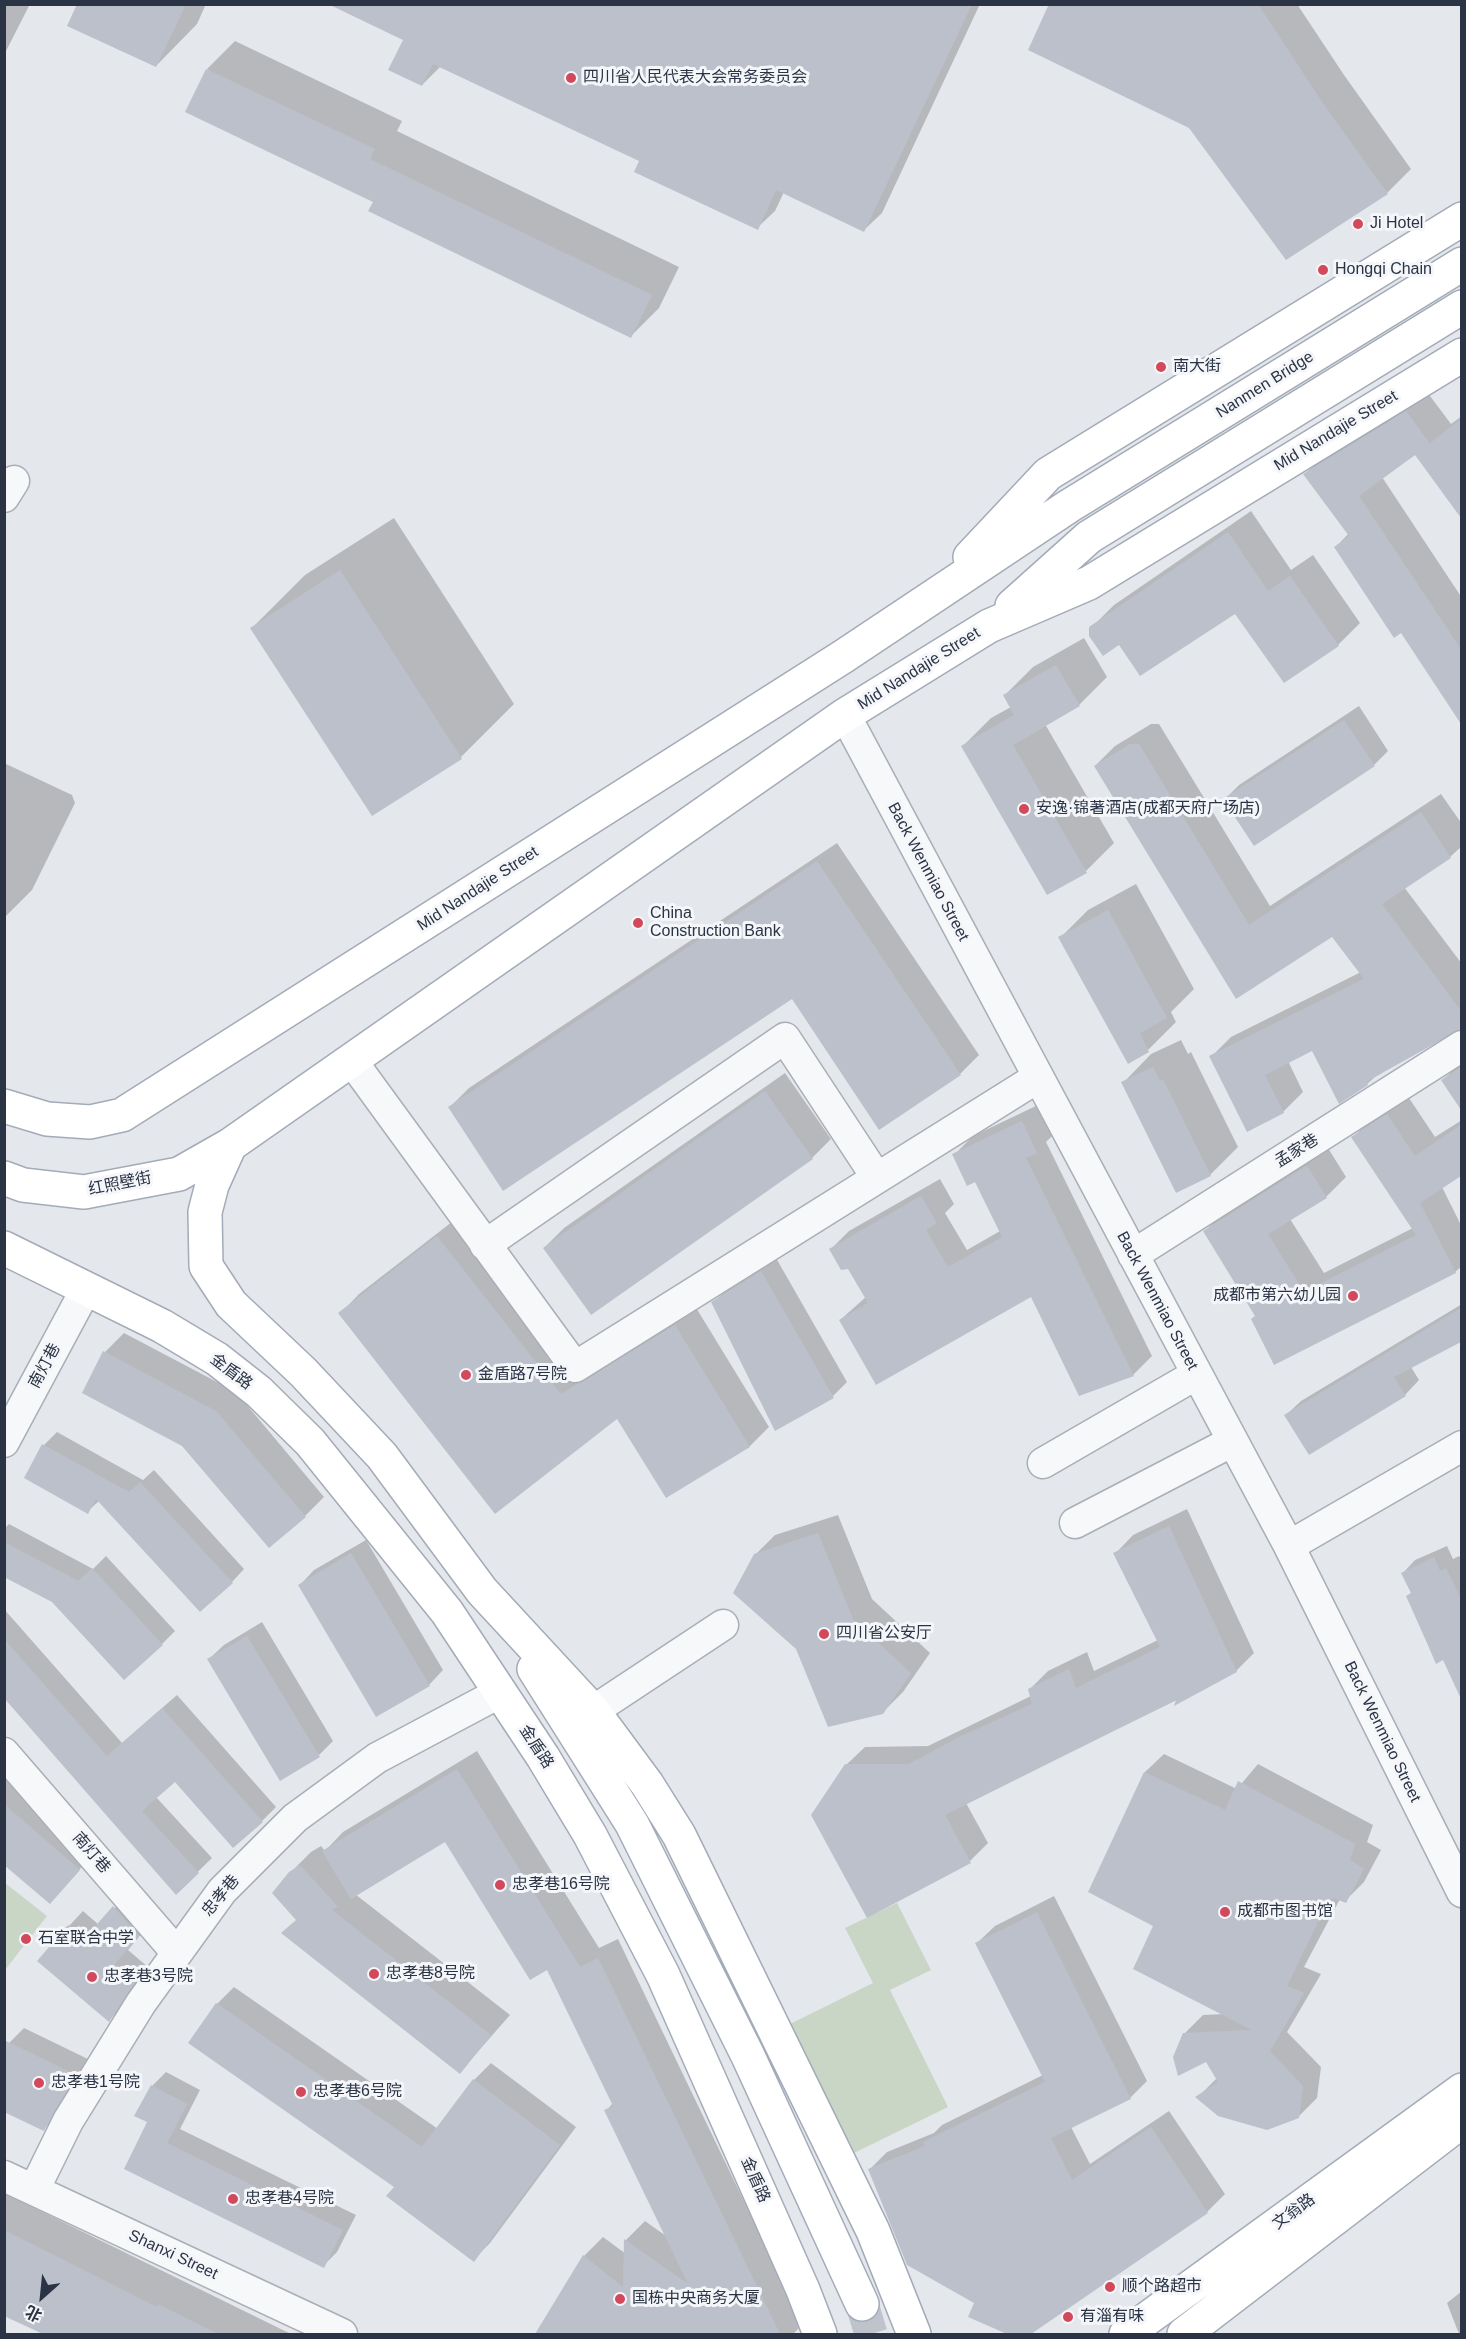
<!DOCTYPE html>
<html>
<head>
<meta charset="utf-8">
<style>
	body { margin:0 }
	#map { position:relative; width:1466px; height:2339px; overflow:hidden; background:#e4e7ec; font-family:Arial,"Noto Sans SC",sans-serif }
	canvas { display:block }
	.frame { position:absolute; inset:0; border:6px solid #2b3445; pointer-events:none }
	.north { position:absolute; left:12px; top:2267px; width:60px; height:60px; -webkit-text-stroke:4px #f4f6f9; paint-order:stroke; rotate:207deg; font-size:16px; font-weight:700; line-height:24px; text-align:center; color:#2b3445 }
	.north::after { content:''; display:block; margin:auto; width:21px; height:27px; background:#2b3445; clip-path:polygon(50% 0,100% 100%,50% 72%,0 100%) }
</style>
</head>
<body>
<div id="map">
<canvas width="1466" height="2339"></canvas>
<div class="frame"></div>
<div class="north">北</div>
</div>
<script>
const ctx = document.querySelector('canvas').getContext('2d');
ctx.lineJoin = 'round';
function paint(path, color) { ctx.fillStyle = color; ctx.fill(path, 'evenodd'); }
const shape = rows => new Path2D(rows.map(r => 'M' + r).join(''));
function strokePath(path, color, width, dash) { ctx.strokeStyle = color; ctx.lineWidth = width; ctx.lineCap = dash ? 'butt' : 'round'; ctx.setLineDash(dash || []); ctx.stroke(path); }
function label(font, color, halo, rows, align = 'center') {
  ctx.font = font + ' Arial,"Noto Sans SC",sans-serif'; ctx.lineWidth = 6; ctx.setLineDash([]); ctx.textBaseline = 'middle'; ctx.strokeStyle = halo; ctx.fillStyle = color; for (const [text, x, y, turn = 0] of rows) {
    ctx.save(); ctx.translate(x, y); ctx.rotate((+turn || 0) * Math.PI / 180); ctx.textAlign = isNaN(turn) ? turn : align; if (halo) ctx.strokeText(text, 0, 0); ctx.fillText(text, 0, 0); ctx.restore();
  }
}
const green = shape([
	[5,1883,47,1916,5,1970,4,1970],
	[897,1903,931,1970,890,1990,948,2107,854,2153,790,2024,873,1983,845,1928]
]);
const shadow = shape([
	[4,4,30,4,4,55],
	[79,4,206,4,197,24,156,66],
	[331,4,980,4,882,213,864,230,784,192,775,211,757,228,641,161,440,67,422,85,405,39],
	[1051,4,1297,4,1344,75,1411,169,1387,193,1190,126],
	[235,41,402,121,397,131,679,267,659,308,631,336,375,201,207,69],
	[1427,392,1451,424,1462,416,1462,515,1417,456,1424,449,1382,477,1462,598,1462,721,1402,631,1336,547,1349,533,1305,474,1326,454],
	[1251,511,1291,570,1313,555,1360,623,1338,645,1236,612,1119,643,1091,628,1114,605],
	[394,518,514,704,461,757,372,814,252,628,305,575],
	[1084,638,1107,677,1079,705,1045,724,1114,843,1086,871,963,746,991,718,1011,707,1005,695,1033,667],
	[1359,706,1388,751,1374,765,1225,799,1239,785],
	[1151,724,1159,724,1270,906,1441,794,1462,824,1462,846,1450,857,1404,887,1462,964,1462,1027,1452,1030,1375,1077,1367,1084,1313,1049,1288,1061,1303,1092,1283,1112,1211,1057,1231,1037,1361,972,1333,934,1237,997,1095,766,1115,746],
	[4,763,72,795,75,803,32,890,4,918],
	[837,843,979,1055,960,1074,792,997,450,1107,469,1088],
	[1136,884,1194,989,1171,1012,1176,1022,1148,1050,1060,938,1088,910],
	[1181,1040,1188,1054,1191,1052,1238,1147,1210,1175,1123,1083,1151,1054],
	[1462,1061,1462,1107,1443,1080],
	[785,1073,831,1139,812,1158,544,1248,564,1228],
	[1407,1095,1435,1137,1462,1120,1462,1174,1442,1187,1462,1227,1462,1266,1455,1272,1256,1315,1205,1231,1225,1211,1328,1148,1346,1177,1326,1197,1290,1219,1324,1273,1413,1228,1353,1137,1373,1118],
	[1040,1104,1054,1134,1046,1142,1152,1356,1133,1375,1080,1394,1031,1294,840,1320,866,1297,849,1268,831,1249,849,1231,940,1179,954,1204,945,1213,967,1250,1000,1231,976,1180,954,1155,973,1136],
	[457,1218,581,1376,695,1306,769,1427,750,1446,667,1496,618,1417,340,1314,359,1294],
	[776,1258,847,1382,833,1396,713,1303,728,1288],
	[1462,1304,1462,1341,1411,1367,1419,1380,1405,1395,1286,1415,1301,1401],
	[124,1333,236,1392,324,1497,305,1516,183,1445,105,1352],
	[57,1432,143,1480,154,1470,244,1569,232,1582,100,1500,87,1512,44,1445],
	[1187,1509,1254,1653,1236,1671,966,1803,988,1843,970,1861,846,1765,865,1747,928,1746,1031,1696,1030,1689,1048,1671,1087,1652,1094,1671,1158,1640,1115,1554,1133,1535],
	[838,1515,872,1599,930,1653,903,1692,883,1712,797,1649,755,1555,775,1535],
	[9,1524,93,1569,106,1556,175,1631,162,1644,53,1601,4,1575,4,1529],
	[366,1540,443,1670,429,1685,300,1585,314,1570],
	[1447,1546,1453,1559,1459,1556,1462,1560,1462,1666,1450,1671,1408,1596,1412,1592,1403,1573,1415,1560],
	[4,1609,122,1743,177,1695,276,1807,262,1821,175,1780,156,1797,212,1858,176,1893,4,1697],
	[262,1622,333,1741,319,1755,209,1659,224,1645],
	[477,1751,599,1948,618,1939,803,2324,793,2334,537,2334,584,2256,603,2237,626,2254,626,2240,645,2221,666,2236,606,2111,613,2103,548,1968,445,1840,355,1894,510,2015,460,2072,297,1919,290,1873,311,1852,321,1846,325,1851,343,1832],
	[1164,1754,1237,1789,1258,1764,1373,1825,1367,1842,1381,1850,1364,1882,1345,1901,1340,1899,1304,1967,1321,1974,1287,2032,1321,2067,1317,2098,1298,2117,1198,2097,1217,2078,1207,2060,1184,2034,1203,2015,1224,2014,1154,1925,1090,1891,1145,1772],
	[4,1777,93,1854,64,1887,4,1863],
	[129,1893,153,1920,128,1950,148,1967,123,2006,109,2020,69,1926,83,1911,99,1925],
	[1054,1896,1147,2081,1130,2098,1071,2127,1090,2164,1169,2111,1225,2194,1207,2212,1028,2334,1010,2334,970,2316,976,2303,870,2169,887,2152,934,2133,942,2125,1043,2075,977,1943,995,1926],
	[234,1987,438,2129,474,2080,491,2063,576,2127,490,2243,473,2260,396,2187,190,2042,217,2004],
	[24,2028,90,2060,58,2115,43,2129,9,2043],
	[166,2072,200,2090,180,2129,356,2215,337,2252,323,2266,126,2168,148,2122,152,2086],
	[4,2193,291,2334,39,2334,40,2332,4,2314],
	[1462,2291,1462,2334,1459,2334,1447,2303]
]);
const building = shape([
	[77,4,186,4,156,67,67,26],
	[328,4,972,4,864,232,776,190,758,230,634,172,639,161,433,64,422,86,388,70,403,40],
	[1049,4,1258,4,1320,99,1388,194,1286,260,1189,128,1028,50],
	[206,69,375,149,370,159,652,295,631,338,368,211,373,202,185,112],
	[1406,411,1430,444,1359,496,1461,649,1461,724,1401,633,1394,638,1334,547,1349,536,1303,474],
	[1461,419,1461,518,1415,455],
	[1228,532,1268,591,1290,576,1339,646,1284,683,1235,614,1140,676,1119,645,1103,656,1089,636,1089,627],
	[340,570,462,759,372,816,250,628],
	[1056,665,1080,706,1013,745,1087,873,1047,895,961,746,1014,715,1003,695],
	[1344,720,1375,766,1254,846,1223,799],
	[1130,744,1139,744,1249,925,1421,812,1451,858,1382,904,1461,1011,1461,1029,1366,1082,1368,1085,1339,1104,1312,1051,1265,1075,1284,1113,1247,1132,1209,1056,1364,979,1332,937,1236,999,1094,766],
	[817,861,961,1075,879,1130,792,999,503,1191,448,1107],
	[1108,910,1167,1018,1140,1033,1149,1052,1128,1064,1058,937],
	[1153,1067,1160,1081,1163,1079,1211,1176,1176,1193,1121,1082],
	[1461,1067,1461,1110,1441,1080],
	[765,1091,813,1159,591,1315,543,1248],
	[1387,1114,1415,1156,1461,1125,1461,1176,1420,1203,1456,1273,1274,1365,1251,1319,1255,1316,1203,1231,1307,1166,1327,1198,1268,1234,1304,1292,1416,1235,1351,1137],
	[1022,1121,1037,1153,1026,1158,1134,1376,1079,1396,1031,1297,876,1385,839,1320,868,1303,848,1269,841,1270,829,1249,921,1196,937,1223,926,1230,948,1267,1002,1237,975,1182,967,1186,952,1154],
	[437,1236,561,1394,675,1325,750,1447,666,1498,617,1419,495,1514,338,1313],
	[761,1271,834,1398,775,1431,711,1302],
	[1461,1308,1461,1342,1394,1377,1406,1396,1309,1455,1284,1415],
	[103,1351,216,1411,306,1517,269,1548,182,1446,82,1393],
	[42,1444,129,1492,140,1482,233,1583,200,1612,96,1499,88,1514,24,1478],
	[1169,1526,1237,1672,1174,1706,1176,1700,945,1815,971,1863,867,1918,811,1815,845,1764,909,1764,957,1738,1032,1704,1028,1689,1069,1669,1076,1688,1160,1647,1113,1553],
	[818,1533,853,1619,911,1673,883,1714,828,1727,796,1649,733,1593,754,1554],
	[4,1542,78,1581,92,1568,163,1645,124,1680,52,1602,4,1577],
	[351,1553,430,1686,376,1717,298,1585],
	[1434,1557,1440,1571,1446,1568,1461,1599,1461,1699,1443,1660,1436,1664,1427,1643,1406,1596,1411,1593,1401,1573],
	[247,1636,320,1757,280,1781,207,1659],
	[4,1639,107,1756,162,1708,263,1822,233,1848,175,1782,142,1811,199,1873,176,1895,4,1698],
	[457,1769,580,1967,598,1958,780,2334,535,2334,583,2255,623,2287,624,2239,688,2284,604,2110,613,2106,547,1970,530,1980,445,1842,351,1899,322,1851],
	[1144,1772,1225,1810,1238,1781,1355,1844,1350,1860,1364,1869,1346,1903,1333,1898,1318,1922,1287,1986,1304,1993,1270,2051,1303,2086,1299,2118,1267,2130,1218,2116,1195,2097,1218,2082,1206,2062,1178,2076,1173,2057,1183,2033,1252,2030,1133,1969,1153,1926,1088,1892],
	[4,1804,80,1870,50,1904,4,1865],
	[300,1865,338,1907,332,1910,491,2035,460,2074,281,1933,296,1920,272,1893,289,1872],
	[113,1906,139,1936,114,1965,135,1983,109,2022,37,1961,68,1925,84,1939],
	[1037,1912,1131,2099,1051,2138,1072,2180,1151,2127,1208,2213,1031,2334,1007,2334,968,2317,974,2303,907,2265,868,2169,925,2146,923,2142,1045,2082,975,1943],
	[216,2003,422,2147,473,2079,560,2145,474,2262,386,2196,394,2187,188,2043],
	[4,2040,76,2075,44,2131,4,2112],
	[151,2085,187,2104,167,2143,343,2230,324,2268,124,2169,147,2122,134,2116],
	[4,2230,157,2307,158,2304,218,2334,43,2334,4,2316]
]);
const majorTunnel = shape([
	[862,2304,871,2334]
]);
const minor = shape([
	[4,497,14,481],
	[845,715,1289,1546,1462,1892],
	[352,1061,575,1367,1037,1078],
	[485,1245,785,1038,877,1178],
	[1133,1255,1462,1046],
	[4,1442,86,1289],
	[1043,1463,1197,1374],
	[1075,1523,1233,1441],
	[1289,1546,1462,1446],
	[593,1711,723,1625],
	[4,1753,177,1953],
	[4,2176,342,2334],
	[34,2190,68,2121,141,2003,222,1891,295,1818,377,1758,501,1692]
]);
const major = shape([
	[970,557,1048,474,1462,219],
	[1012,606,1089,537,1462,307],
	[4,1106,47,1119,90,1122,122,1115,844,656,1069,506,1462,264],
	[230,1145,212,1185,205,1212,206,1266,231,1304,303,1372,382,1456,482,1591,593,1711,647,1784,679,1835,873,2231,914,2334],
	[4,1178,23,1185,84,1192,179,1174,230,1145,845,715,989,626,1089,583,1462,355],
	[4,1248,162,1326,217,1359,259,1392,310,1442,447,1612,543,1757,590,1835,663,1975,803,2290,820,2334],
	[534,1669,632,1824,748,2056,862,2304],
	[1126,2334,1462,2090],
	[1184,2334,1462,2121]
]);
const markers = [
	[571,78,6,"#d1495b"],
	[1358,224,6,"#d1495b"],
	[1323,270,6,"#d1495b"],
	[1161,367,6,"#d1495b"],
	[1024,809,6,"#d1495b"],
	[638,923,6,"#d1495b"],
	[1353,1296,6,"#d1495b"],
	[466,1375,6,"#d1495b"],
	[824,1634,6,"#d1495b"],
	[500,1885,6,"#d1495b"],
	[1225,1912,6,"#d1495b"],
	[26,1939,6,"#d1495b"],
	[374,1974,6,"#d1495b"],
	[92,1977,6,"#d1495b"],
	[39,2083,6,"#d1495b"],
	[301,2092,6,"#d1495b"],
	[233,2199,6,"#d1495b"],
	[1110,2287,6,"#d1495b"],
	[620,2299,6,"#d1495b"],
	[1068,2317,6,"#d1495b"]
];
const poiNames = [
	["四川省人民代表大会常务委员会",583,78],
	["Ji Hotel",1370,224],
	["Hongqi Chain",1335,270],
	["南大街",1173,367],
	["安逸·锦著酒店(成都天府广场店)",1036,809],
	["China",650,914],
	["Construction Bank",650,932],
	["成都市第六幼儿园",1341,1296,"right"],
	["金盾路7号院",478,1375],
	["四川省公安厅",836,1634],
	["忠孝巷16号院",512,1885],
	["成都市图书馆",1237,1912],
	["石室联合中学",38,1939],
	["忠孝巷8号院",386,1974],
	["忠孝巷3号院",104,1977],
	["忠孝巷1号院",51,2083],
	["忠孝巷6号院",313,2092],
	["忠孝巷4号院",245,2199],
	["顺个路超市",1122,2287],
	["国栋中央商务大厦",632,2299],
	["有淄有味",1080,2317]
];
const streetNames = [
	["Nanmen Bridge",1265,385,-32],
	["Mid Nandajie Street",1336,431,-31],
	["Mid Nandajie Street",919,669,-32],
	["Back Wenmiao Street",928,872,62],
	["Mid Nandajie Street",478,889,-33],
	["孟家巷",1297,1151,-32],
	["红照壁街",120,1184,-11],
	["Back Wenmiao Street",1157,1301,62],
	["南灯巷",45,1366,-62],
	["金盾路",231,1372,37],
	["Back Wenmiao Street",1382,1732,64],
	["金盾路",536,1747,57],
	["南灯巷",91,1853,49],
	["忠孝巷",221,1896,-50],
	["金盾路",755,2180,66],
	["文翁路",1294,2212,-36],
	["Shanxi Street",173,2255,25]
];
paint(green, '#c9d6c5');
paint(shadow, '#0003');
paint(building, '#bbc0ca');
strokePath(majorTunnel, '#bfc3cb', 33, [33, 16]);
strokePath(minor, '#a9aeb7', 33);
strokePath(major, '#a3abb8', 36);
strokePath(minor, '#f7f8fa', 30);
strokePath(major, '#fff', 33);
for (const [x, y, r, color] of markers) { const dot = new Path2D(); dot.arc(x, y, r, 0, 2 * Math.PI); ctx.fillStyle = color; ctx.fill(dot); strokePath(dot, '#f4f6f9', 2); }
label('16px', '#2b3445', '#f4f6f9', poiNames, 'left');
label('16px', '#2b3445', '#f4f6f9', streetNames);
</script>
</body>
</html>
